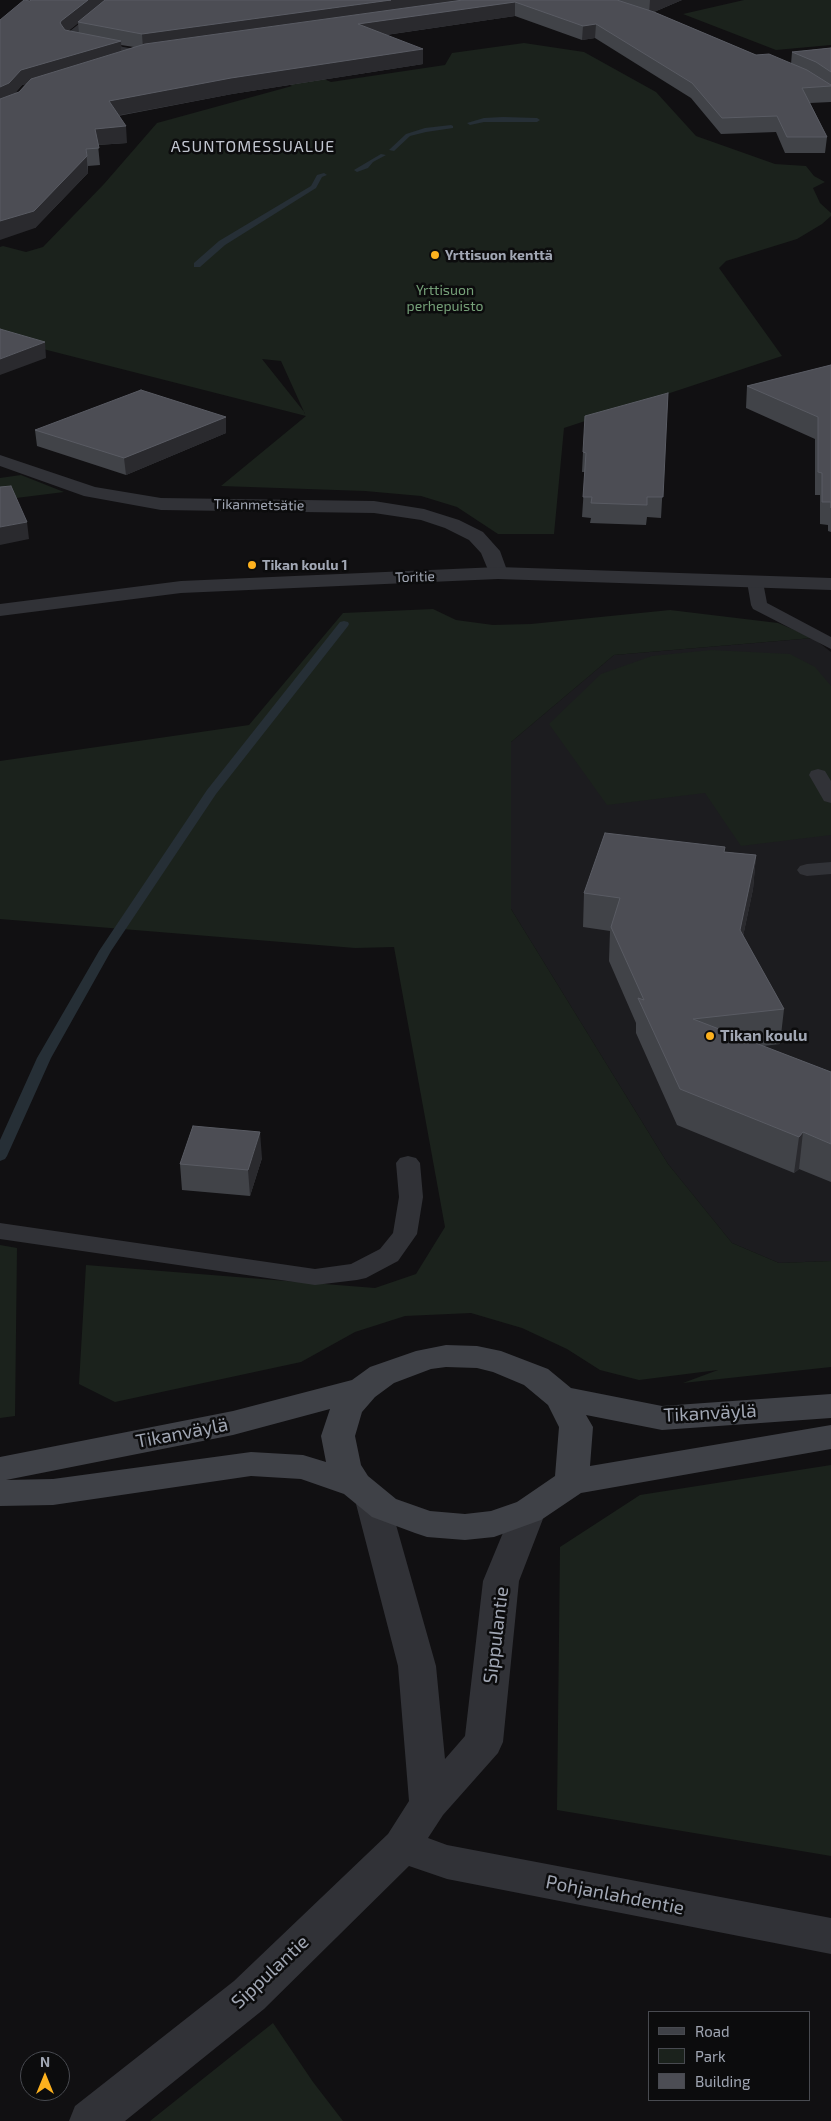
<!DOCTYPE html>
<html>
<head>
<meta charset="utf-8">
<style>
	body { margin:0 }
	#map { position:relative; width:831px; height:2121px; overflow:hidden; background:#111012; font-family:"Exo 2",sans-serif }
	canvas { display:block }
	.legend { position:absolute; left:648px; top:2011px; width:162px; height:90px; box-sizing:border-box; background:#0c0c0d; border:1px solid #484a50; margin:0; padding:6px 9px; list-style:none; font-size:15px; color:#a1a7b4 }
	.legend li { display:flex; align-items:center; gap:10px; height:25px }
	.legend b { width:25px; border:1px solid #484a50 }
	.north { position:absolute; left:20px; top:2051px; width:50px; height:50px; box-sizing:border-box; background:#0c0c0d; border:1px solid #484a50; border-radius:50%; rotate:0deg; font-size:14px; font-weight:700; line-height:20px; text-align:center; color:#a1a7b4 }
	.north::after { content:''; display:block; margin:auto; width:18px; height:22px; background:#fdb11e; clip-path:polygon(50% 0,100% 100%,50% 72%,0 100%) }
</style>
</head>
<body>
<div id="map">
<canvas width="831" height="2121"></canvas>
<ul class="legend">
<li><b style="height:6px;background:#3f4147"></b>Road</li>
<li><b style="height:14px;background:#1b221c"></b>Park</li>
<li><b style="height:14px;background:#4c4d54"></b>Building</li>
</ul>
<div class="north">N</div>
</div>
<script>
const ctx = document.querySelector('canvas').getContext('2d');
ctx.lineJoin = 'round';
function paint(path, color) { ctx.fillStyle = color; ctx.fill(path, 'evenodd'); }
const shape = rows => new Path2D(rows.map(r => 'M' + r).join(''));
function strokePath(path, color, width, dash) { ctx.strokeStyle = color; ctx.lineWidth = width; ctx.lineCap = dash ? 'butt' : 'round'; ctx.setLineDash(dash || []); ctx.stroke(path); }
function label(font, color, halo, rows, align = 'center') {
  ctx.font = font + ' "Exo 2",sans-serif'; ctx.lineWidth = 5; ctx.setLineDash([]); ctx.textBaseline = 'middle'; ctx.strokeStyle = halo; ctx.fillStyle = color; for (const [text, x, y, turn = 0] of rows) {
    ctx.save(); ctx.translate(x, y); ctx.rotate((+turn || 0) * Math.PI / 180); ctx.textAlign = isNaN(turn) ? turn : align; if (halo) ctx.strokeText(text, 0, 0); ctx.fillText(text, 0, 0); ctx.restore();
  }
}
const built = shape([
	[813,638,831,652,831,1261,779,1263,732,1243,668,1164,511,909,511,742,614,655]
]);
const green = shape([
	[744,0,831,0,831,45,776,50,683,14],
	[524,43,584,52,656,92,696,136,775,164,806,166,814,176,825,182,813,188,820,203,831,213,831,216,822,224,797,239,726,261,719,268,782,356,564,428,554,534,498,534,457,507,421,496,365,491,221,486,306,416,0,338,0,247,3,246,26,252,43,247,104,184,157,123,292,86,215,47,242,44,331,82,445,65,452,53],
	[262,359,281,361,305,414,305,413],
	[21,475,64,492,0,500,0,478],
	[433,609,456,620,493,625,531,624,670,610,778,623,813,638,614,655,511,742,511,909,668,1164,732,1243,779,1263,831,1261,831,1367,683,1383,718,1370,639,1380,600,1370,567,1349,522,1328,471,1313,405,1316,355,1332,301,1362,115,1402,79,1384,86,1265,375,1288,416,1274,445,1227,394,947,355,948,0,919,0,761,249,725,343,613],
	[711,650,790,654,815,667,831,686,831,835,741,846,705,793,607,805,549,724,601,674,652,656],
	[0,1245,17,1248,15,1416,0,1418],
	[831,1465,831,1856,557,1810,560,1547,640,1495],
	[273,2023,313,2082,343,2121,150,2121]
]);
const stream = shape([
	[503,117,537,118,540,120,537,122,484,122,470,125,467,123,484,118,503,117],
	[451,125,453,126,453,128,426,132,410,136,394,151,389,150,406,134,425,128,451,125],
	[381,154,386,155,373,162,368,168,357,172,354,170,381,154],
	[324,173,327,175,322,177,316,188,225,245,200,267,194,267,194,263,219,241,311,186,317,175,324,173],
	[344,621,348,622,349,624,348,626,216,794,111,951,51,1058,7,1156,5,1159,0,1161,0,1140,37,1058,99,951,207,790,340,622,344,621]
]);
const service = shape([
	[755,577,761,579,763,582,767,603,831,637,831,649,753,609,751,605,747,582,749,579,755,577],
	[818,769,825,771,831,781,831,803,824,801,809,775,811,771,818,769],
	[831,862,831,874,807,876,800,874,797,870,800,866,807,864,831,862],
	[408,1156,416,1158,420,1163,423,1197,417,1234,398,1261,366,1278,357,1280,315,1285,0,1239,0,1223,315,1269,351,1264,380,1249,393,1233,399,1197,396,1163,400,1158,408,1156]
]);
const minor = shape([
	[109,0,121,0,75,38,145,51,151,54,149,56,145,57,67,43,63,37,65,35,109,0],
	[0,455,95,487,161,498,374,501,424,509,459,520,483,532,500,551,508,573,505,577,498,579,491,577,481,553,469,540,445,528,421,520,374,513,161,510,84,496,0,466,0,455]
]);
const tertiary = shape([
	[498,567,831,578,831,590,498,579,181,593,0,616,0,604,181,581,498,567],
	[372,1487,384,1491,389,1500,436,1666,445,1759,465,1736,483,1581,512,1511,517,1502,529,1498,541,1502,546,1511,519,1581,503,1742,498,1753,443,1815,428,1838,447,1845,831,1918,831,1954,447,1879,409,1866,264,2009,125,2121,69,2121,75,2106,234,1981,388,1834,409,1801,398,1666,355,1500,360,1491,372,1487]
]);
const secondary = shape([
	[446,1345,477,1346,501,1351,548,1369,571,1388,662,1406,831,1394,831,1418,662,1430,586,1415,593,1427,590,1466,831,1425,831,1449,581,1493,541,1520,494,1537,465,1540,427,1537,415,1533,372,1517,344,1494,301,1479,251,1476,53,1505,0,1506,0,1457,233,1411,352,1380,370,1367,416,1351,446,1345],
	[446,1367,477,1368,493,1372,524,1385,548,1405,559,1427,555,1476,517,1502,491,1511,465,1514,430,1511,396,1499,368,1476,361,1465,355,1436,362,1412,375,1397,394,1383,431,1369,446,1367],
	[330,1409,321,1436,326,1462,303,1455,251,1452,53,1479,6,1480,233,1435,330,1409]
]);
const wall = shape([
	[31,0,682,0,654,12,756,55,791,64,792,52,831,48,831,102,810,103,827,137,825,153,785,153,776,132,721,134,691,98,595,38,582,40,515,16,386,35,423,64,232,94,118,116,127,143,98,145,100,165,88,166,88,173,35,228,0,20],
	[78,23,79,33,68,31],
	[121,45,134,47,122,51],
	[26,84,19,92,15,93,22,85],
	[831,365,831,532,828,531,828,525,820,524,820,495,815,495,815,439,746,408,747,386],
	[668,393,661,518,647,517,646,525,590,523,591,518,582,517,585,472,582,472,583,452],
	[226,417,226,433,126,475,37,446,35,430],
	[724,852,756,855,753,889,743,936,784,1009,780,1044,763,1046,831,1072,831,1182,799,1169,794,1173,677,1125,636,1033,636,1023,609,961,610,931,583,927,584,893],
	[262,1158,250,1196,182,1190,180,1164]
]);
const shadedWall = shape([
	[88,0,107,0,62,36,61,21],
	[391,0,492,0,143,49,142,34],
	[650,0,682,0,649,14],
	[515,2,515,16,358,39,358,24],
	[596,24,595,38,582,40,583,26],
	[121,41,122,55,22,85,11,98,0,104,0,87,21,70],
	[423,49,423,64,232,94,110,117,109,101,231,78],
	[126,126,127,143,96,145,95,129],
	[86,149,88,173,35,228,0,240,0,221],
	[45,342,46,358,0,375,0,359],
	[226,417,226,433,126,475,124,458],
	[27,522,29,539,0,545,0,527],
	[756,855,753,889,737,965,740,930],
	[260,1132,262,1158,250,1196,248,1170],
	[803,1132,799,1169,794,1173,799,1137]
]);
const building = shape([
	[24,0,30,1,31,0,88,0,61,21,60,23,65,30,121,41,21,70,9,83,0,87,0,20,24,0],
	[105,0,391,0,142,34,78,22,105,0],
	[463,0,617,0,654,12,756,55,769,54,807,70,831,85,831,86,802,88,827,137,787,137,777,116,722,118,692,83,596,24,583,26,515,2,358,24,423,49,231,78,109,101,126,126,95,129,99,148,86,149,87,156,34,211,0,221,0,99,19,92,31,79,145,44,463,0],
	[831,48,831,72,816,62,792,52,831,48],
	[0,329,45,342,0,359,0,329],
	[831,365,831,508,831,502,822,502,822,473,818,472,818,417,747,386,831,365],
	[141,390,226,417,124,458,35,430,141,390],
	[668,393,663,497,647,497,647,505,591,503,592,497,583,497,586,453,583,452,585,416,668,393],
	[11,486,27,522,0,527,0,487,11,486],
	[605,833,725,847,724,852,756,855,740,930,784,1009,693,1019,831,1072,831,1144,803,1132,799,1137,680,1089,638,998,644,1000,611,927,620,898,584,893,605,833],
	[193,1126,260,1132,248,1170,180,1164,193,1126]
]);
const markers = [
	[435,255,5,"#fdb11e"],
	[252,565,5,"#fdb11e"],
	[710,1036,5,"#fdb11e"]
];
const farPoinames = [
	["Yrttisuon kenttä",445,255],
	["Tikan koulu 1",262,565]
];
const farParknames = [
	["Yrttisuon",445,290],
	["perhepuisto",445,306]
];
const farStreetnames = [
	["Tikanmetsätie",259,505,1],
	["Toritie",415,577,-2]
];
const farQuarternames = [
	["ASUNTOMESSUALUE",253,147]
];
const poiNames = [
	["Tikan koulu",720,1036]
];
const nearStreetnames = [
	["Tikanväylä",710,1413,-3],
	["Tikanväylä",182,1433,-11],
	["Sippulantie",496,1635,-83],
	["Pohjanlahdentie",615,1895,11],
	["Sippulantie",270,1972,-43]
];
paint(built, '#1c1c1f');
paint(green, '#1b221c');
paint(stream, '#262f36');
paint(service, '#313237');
paint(minor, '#313237');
paint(tertiary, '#313237');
paint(secondary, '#3f4147');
paint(wall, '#414348');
paint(shadedWall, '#2a2a2e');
paint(building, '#4c4d54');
strokePath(building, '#595b63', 1);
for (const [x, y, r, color] of markers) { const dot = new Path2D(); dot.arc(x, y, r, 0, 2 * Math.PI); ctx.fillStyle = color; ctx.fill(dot); strokePath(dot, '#0c0c0d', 2); }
label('bold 14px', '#a1a7b4', '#0c0c0d', farPoinames, 'left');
label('14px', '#76a179', '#0c0c0d', farParknames);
label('14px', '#a1a7b4', '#0c0c0d', farStreetnames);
ctx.letterSpacing = '1px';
label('16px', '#c2c6d0', '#0c0c0d', farQuarternames);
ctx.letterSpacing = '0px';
label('bold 16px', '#a1a7b4', '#0c0c0d', poiNames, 'left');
label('19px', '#a1a7b4', '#0c0c0d', nearStreetnames);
</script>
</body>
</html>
